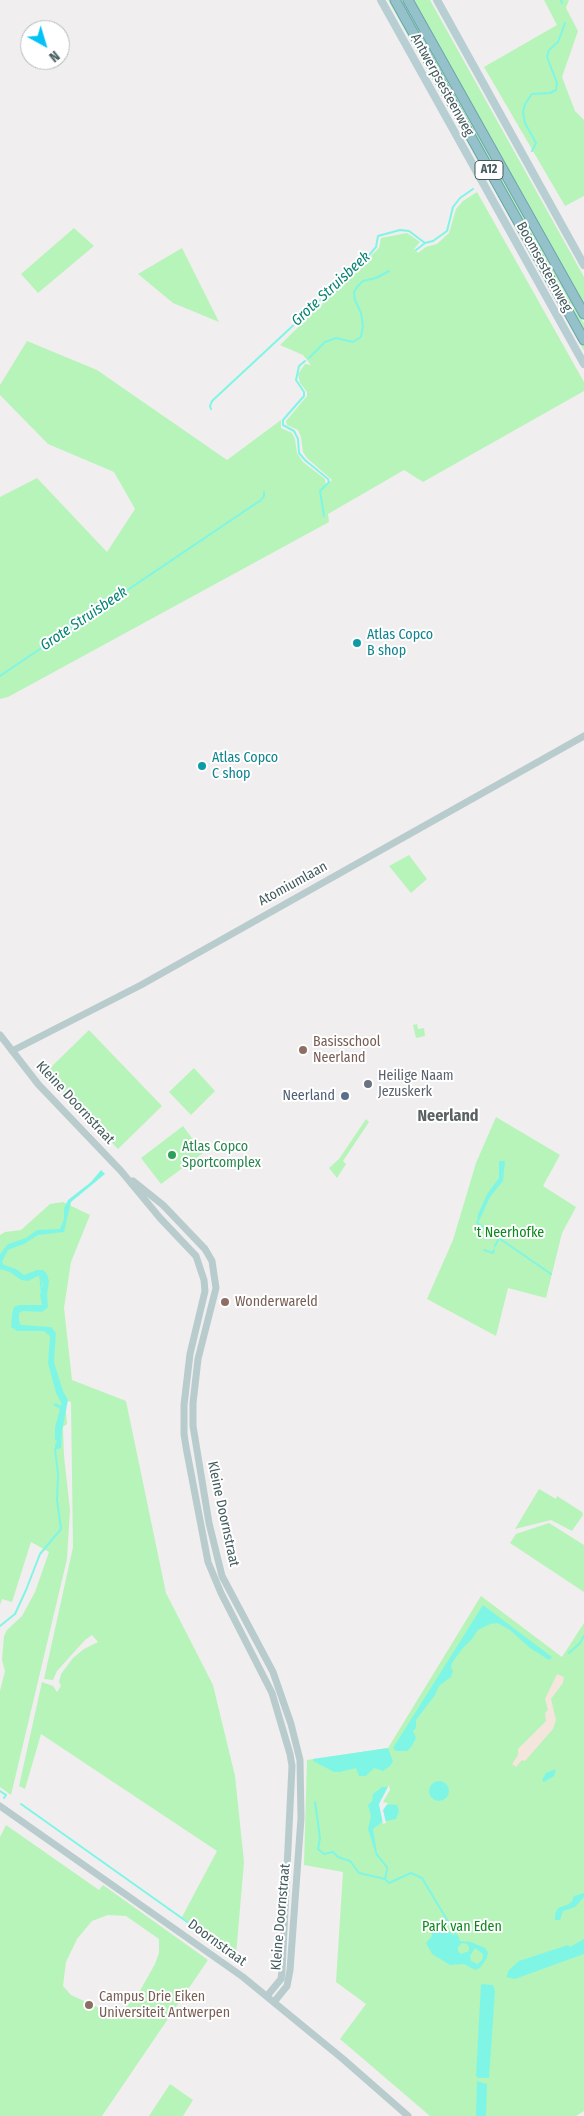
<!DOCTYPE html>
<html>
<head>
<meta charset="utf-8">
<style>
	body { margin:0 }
	#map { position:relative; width:584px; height:2116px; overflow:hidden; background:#f1eeef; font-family:"Fira Sans Condensed",sans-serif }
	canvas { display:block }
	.north { position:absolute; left:20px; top:20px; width:50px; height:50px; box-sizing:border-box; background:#fff; border:1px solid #b4bdbf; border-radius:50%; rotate:141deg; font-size:14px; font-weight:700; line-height:20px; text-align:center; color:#445b5e }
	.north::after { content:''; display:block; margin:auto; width:18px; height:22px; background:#03c3f6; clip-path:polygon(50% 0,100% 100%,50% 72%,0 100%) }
</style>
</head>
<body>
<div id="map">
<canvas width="584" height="2116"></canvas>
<div class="north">N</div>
</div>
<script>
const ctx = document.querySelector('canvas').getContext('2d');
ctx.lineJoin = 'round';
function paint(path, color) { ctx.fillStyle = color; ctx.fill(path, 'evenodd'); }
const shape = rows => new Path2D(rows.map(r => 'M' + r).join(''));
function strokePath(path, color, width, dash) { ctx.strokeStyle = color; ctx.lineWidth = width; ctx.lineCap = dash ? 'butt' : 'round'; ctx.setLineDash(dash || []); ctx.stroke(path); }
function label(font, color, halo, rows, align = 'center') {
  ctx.font = font + ' "Fira Sans Condensed",sans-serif'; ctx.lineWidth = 4; ctx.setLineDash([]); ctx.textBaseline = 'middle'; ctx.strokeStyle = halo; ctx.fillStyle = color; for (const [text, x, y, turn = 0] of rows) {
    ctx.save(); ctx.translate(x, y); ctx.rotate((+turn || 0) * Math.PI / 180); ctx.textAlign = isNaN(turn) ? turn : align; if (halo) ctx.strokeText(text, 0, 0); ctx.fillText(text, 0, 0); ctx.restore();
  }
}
const green = shape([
	[388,0,391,0,584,347,584,351],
	[399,0,404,0,584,323,584,332],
	[413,0,430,0,584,277,584,306],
	[544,0,569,0,566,8,578,31,562,77,575,111,584,120,584,196,565,206,484,67,557,25],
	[477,192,584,382,584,391,423,482,404,470,328,514,329,522,8,697,0,699,0,497,37,478,107,552,135,509,114,472,48,444,0,395,0,385,27,341,97,370,227,460,281,420,281,428,292,433,295,439,297,453,303,462,325,479,326,486,332,480,307,458,303,452,301,437,298,430,287,425,286,421,307,396,307,392,300,383,298,374,305,364,311,365,303,355,280,345,379,248,381,238,407,233,420,242,414,249,418,253,426,247,437,244,449,233,456,209,463,201],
	[74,228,94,246,38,293,21,274],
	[182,248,219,322,173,303,138,274],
	[409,855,427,879,411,893,389,866],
	[417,1024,418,1029,424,1028,425,1036,416,1038,413,1025],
	[89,1030,162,1106,118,1149,45,1073],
	[194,1068,215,1091,191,1115,169,1092],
	[496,1117,560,1155,543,1186,576,1207,562,1233,546,1298,508,1288,496,1336,427,1299,453,1240,476,1163],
	[366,1119,369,1122,343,1161,346,1164,337,1178,329,1168,339,1159],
	[183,1126,203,1153,161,1184,141,1158],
	[63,1202,90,1215,71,1262,64,1308,72,1380,126,1401,166,1593,213,1685,235,1776,244,1862,236,1955,182,1917,217,1851,41,1734,25,1789,19,1786,42,1682,53,1686,57,1692,61,1686,59,1682,61,1674,73,1658,84,1649,98,1642,92,1635,85,1640,57,1671,53,1680,44,1679,73,1547,71,1402,65,1400,67,1424,63,1427,64,1456,70,1510,67,1559,11,1795,0,1787,0,1691,5,1671,2,1660,4,1636,7,1630,22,1616,35,1592,49,1552,31,1542,12,1602,2,1599,0,1605,0,1235,5,1232,21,1230,50,1204],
	[539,1489,556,1499,557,1496,582,1512,583,1515,572,1531,551,1520,515,1529],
	[549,1523,584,1545,584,1592,510,1543,516,1534],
	[481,1596,562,1657,584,1623,584,2111,576,2116,430,2116,340,2039,366,2004,336,1982,343,1872,304,1865,307,1760,388,1748],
	[6,1825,99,1890,103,1885,208,1960,102,2116,0,2116,0,1837],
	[108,1915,126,1916,159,1939,159,1953,155,1964,137,1996,124,2009,108,2012,71,1995,63,1986,66,1962,77,1939,92,1921],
	[170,2084,193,2100,183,2116,149,2116]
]);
const sand = shape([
	[557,1674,564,1677,563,1683,551,1699,556,1720,553,1729,525,1761,522,1760,516,1767,512,1764,518,1755,518,1749,546,1721,545,1713,548,1710,545,1699]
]);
const water = shape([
	[499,1161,505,1161,503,1181,490,1197,480,1219,477,1217,487,1194,499,1178],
	[101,1170,105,1174,71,1202,64,1232,38,1235,24,1244,8,1250,2,1262,4,1265,16,1269,24,1275,37,1270,43,1270,47,1274,49,1281,47,1295,48,1307,42,1312,23,1311,19,1313,19,1321,21,1325,51,1327,56,1333,54,1362,63,1391,68,1400,62,1431,61,1448,55,1450,55,1445,57,1441,55,1440,55,1427,60,1409,53,1405,56,1403,61,1406,61,1403,56,1393,48,1363,50,1336,44,1331,17,1331,11,1327,12,1314,14,1307,19,1305,42,1305,40,1295,43,1285,40,1275,28,1281,21,1280,10,1272,0,1269,0,1254,8,1244,26,1238,37,1230,60,1229,64,1219,64,1208,68,1200,91,1182],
	[483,1605,552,1657,549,1660,530,1648,510,1630,497,1623,490,1624,478,1630,472,1639,462,1649,452,1663,451,1668,453,1671,451,1677,439,1686,435,1695,416,1720,416,1728,413,1731,416,1738,412,1746,407,1751,396,1751,393,1748],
	[388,1748,393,1761,390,1766,383,1771,374,1768,366,1776,359,1776,356,1768,340,1772,334,1772,313,1761,313,1759],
	[556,1769,554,1776,544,1782,542,1780,546,1773],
	'429 1791a10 10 0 1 1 20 0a10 10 0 1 1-20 0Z',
	[382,1787,388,1787,388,1790,380,1804,397,1805,399,1811,396,1819,382,1822,373,1829,377,1853,388,1867,388,1870,376,1855,368,1829,371,1816,368,1805,372,1801,373,1794],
	[584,1893,584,1897,575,1907,563,1911,560,1920,555,1920,555,1914,558,1908,569,1904,572,1901,574,1896],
	[438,1920,453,1935,458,1935,460,1941,471,1942,485,1948,488,1952,487,1958,480,1968,475,1970,464,1964,450,1965,432,1954,426,1943,432,1936,431,1931],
	[462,1943,467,1944,469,1947,469,1951,461,1954,458,1951,458,1947],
	[475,1948,483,1954,482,1960,478,1964,471,1961,470,1956],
	[584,1939,584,1954,515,1979,506,1977,509,1970,519,1961,568,1945,570,1947],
	[481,1984,493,1985,495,1991,489,2078,478,2078,476,2076],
	[477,2081,487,2084,486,2116,476,2116]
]);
const pier = shape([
	[389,1785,390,1790,383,1802,388,1803,383,1810,386,1823,383,1824,379,1804]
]);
const stream = shape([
	[561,0,562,3],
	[532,151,536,143,525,123,523,112,525,104,532,94,550,93,556,90,557,83,547,57,549,50,558,42,565,23],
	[416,250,425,243],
	[309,358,325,342,336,338,353,342,361,337,363,326,361,313,355,300,354,292,357,287,363,281,376,278,389,271],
	[305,361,299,366,296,380,304,392,304,396,283,420,283,425,294,431,298,439,299,453,305,460,328,479,329,482,320,491,324,516],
	[211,409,210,406,212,401,370,254,376,247,378,236,400,230,409,231,425,243,433,241,447,231,453,207,460,198,473,189],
	[0,676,261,500,264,496,264,492],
	[479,1218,477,1223,551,1274],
	[495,1246,498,1240],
	[484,1250,493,1253,494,1250],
	[40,1274,42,1294],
	[0,1626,15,1614,26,1590,40,1554,61,1529,57,1500,58,1474,55,1449],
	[569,1653,580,1643,584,1636],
	[0,1791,6,1795,4,1798],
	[315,1802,320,1838,318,1849,324,1854,333,1852,338,1857,350,1861,359,1873,385,1879],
	[21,1804,200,1931],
	[387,1870,385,1879,389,1883,411,1873,422,1878,456,1935]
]);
const tertiary = shape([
	[0,1035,38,1084,121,1171,160,1218,196,1256,204,1280,205,1291,190,1354,184,1405,184,1434,186,1447,208,1562,221,1593,272,1693,290,1754,292,1766,282,1971,281,1979,267,1996],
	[12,1051,141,985,584,736],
	[133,1181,163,1205,205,1249,212,1261,216,1288,198,1359,193,1403,193,1426,209,1523,222,1576,273,1672,291,1724,300,1760,301,1818,290,1970,287,1986,274,2002],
	[0,1806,243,1977,343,2059,408,2116]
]);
const secondary = shape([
	[381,0,584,364],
	[437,0,584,265]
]);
const trunk = shape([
	[395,0,584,340],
	[408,0,584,314]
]);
const markers = [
	[357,643,5,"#0f9aa8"],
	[202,766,5,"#0f9aa8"],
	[303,1050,5,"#8d6e63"],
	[368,1084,5,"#6b7280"],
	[345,1096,5,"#5c6f8a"],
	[172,1155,5,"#2e9e5b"],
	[225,1302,5,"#8d6e63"],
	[89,2005,5,"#8d6e63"]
];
const shields = [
	[489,170,28]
];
const shieldNames = [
	["A12",489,170]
];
const streetNames = [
	["Antwerpsesteenweg",442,85,61],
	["Boomsesteenweg",544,267,61],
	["Atomiumlaan",293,884,-29],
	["Kleine Doornstraat",75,1103,47],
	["Kleine Doornstraat",223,1514,78],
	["Kleine Doornstraat",281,1917,-85],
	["Doornstraat",217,1943,36]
];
const cultureNames = [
	["Atlas Copco",367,635],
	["B shop",367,651],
	["Atlas Copco",212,758],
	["C shop",212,774]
];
const educationNames = [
	["Basisschool",313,1042],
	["Neerland",313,1058],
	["Wonderwareld",235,1302],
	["Campus Drie Eiken",99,1997],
	["Universiteit Antwerpen",99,2013]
];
const worshipNames = [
	["Heilige Naam",378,1076],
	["Jezuskerk",378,1092]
];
const serviceNames = [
	["Neerland",335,1096]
];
const leisureNames = [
	["Atlas Copco",182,1147],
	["Sportcomplex",182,1163]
];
const parkNames = [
	["'t Neerhofke",509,1233],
	["Park van Eden",462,1927]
];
const waterNames = [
	["Grote Struisbeek",331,289,-43],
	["Grote Struisbeek",84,619,-34]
];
const quarterNames = [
	["Neerland",448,1117]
];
paint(green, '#b7f4b9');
paint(sand, '#f4e5dd');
paint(water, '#7ff6e5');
paint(pier, '#f1eeef');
strokePath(stream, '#7ff6e5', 2);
strokePath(trunk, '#6ba4af', 11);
strokePath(tertiary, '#b8cbcd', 7);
strokePath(secondary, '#b7ced3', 8);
strokePath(trunk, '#95c2ca', 9);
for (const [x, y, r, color] of markers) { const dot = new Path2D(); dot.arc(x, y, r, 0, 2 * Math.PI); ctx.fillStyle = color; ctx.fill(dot); strokePath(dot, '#fff', 2); }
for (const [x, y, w] of shields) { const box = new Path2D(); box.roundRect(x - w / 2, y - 9.5, w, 19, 4); ctx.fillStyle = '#fff'; ctx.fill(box); strokePath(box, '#445b5e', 1); }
label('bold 12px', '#445b5e', null, shieldNames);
label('14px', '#445b5e', '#fff', streetNames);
label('14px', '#0d838f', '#fff', cultureNames, 'left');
label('14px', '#785e54', '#fff', educationNames, 'left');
label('14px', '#5b616d', '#fff', worshipNames, 'left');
label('14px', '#4e5e75', '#fff', serviceNames, 'right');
label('14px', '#27864d', '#fff', leisureNames, 'left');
label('14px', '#0c881e', '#fff', parkNames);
label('italic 15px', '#058472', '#fff', waterNames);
label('bold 16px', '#5a6264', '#fff', quarterNames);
</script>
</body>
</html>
